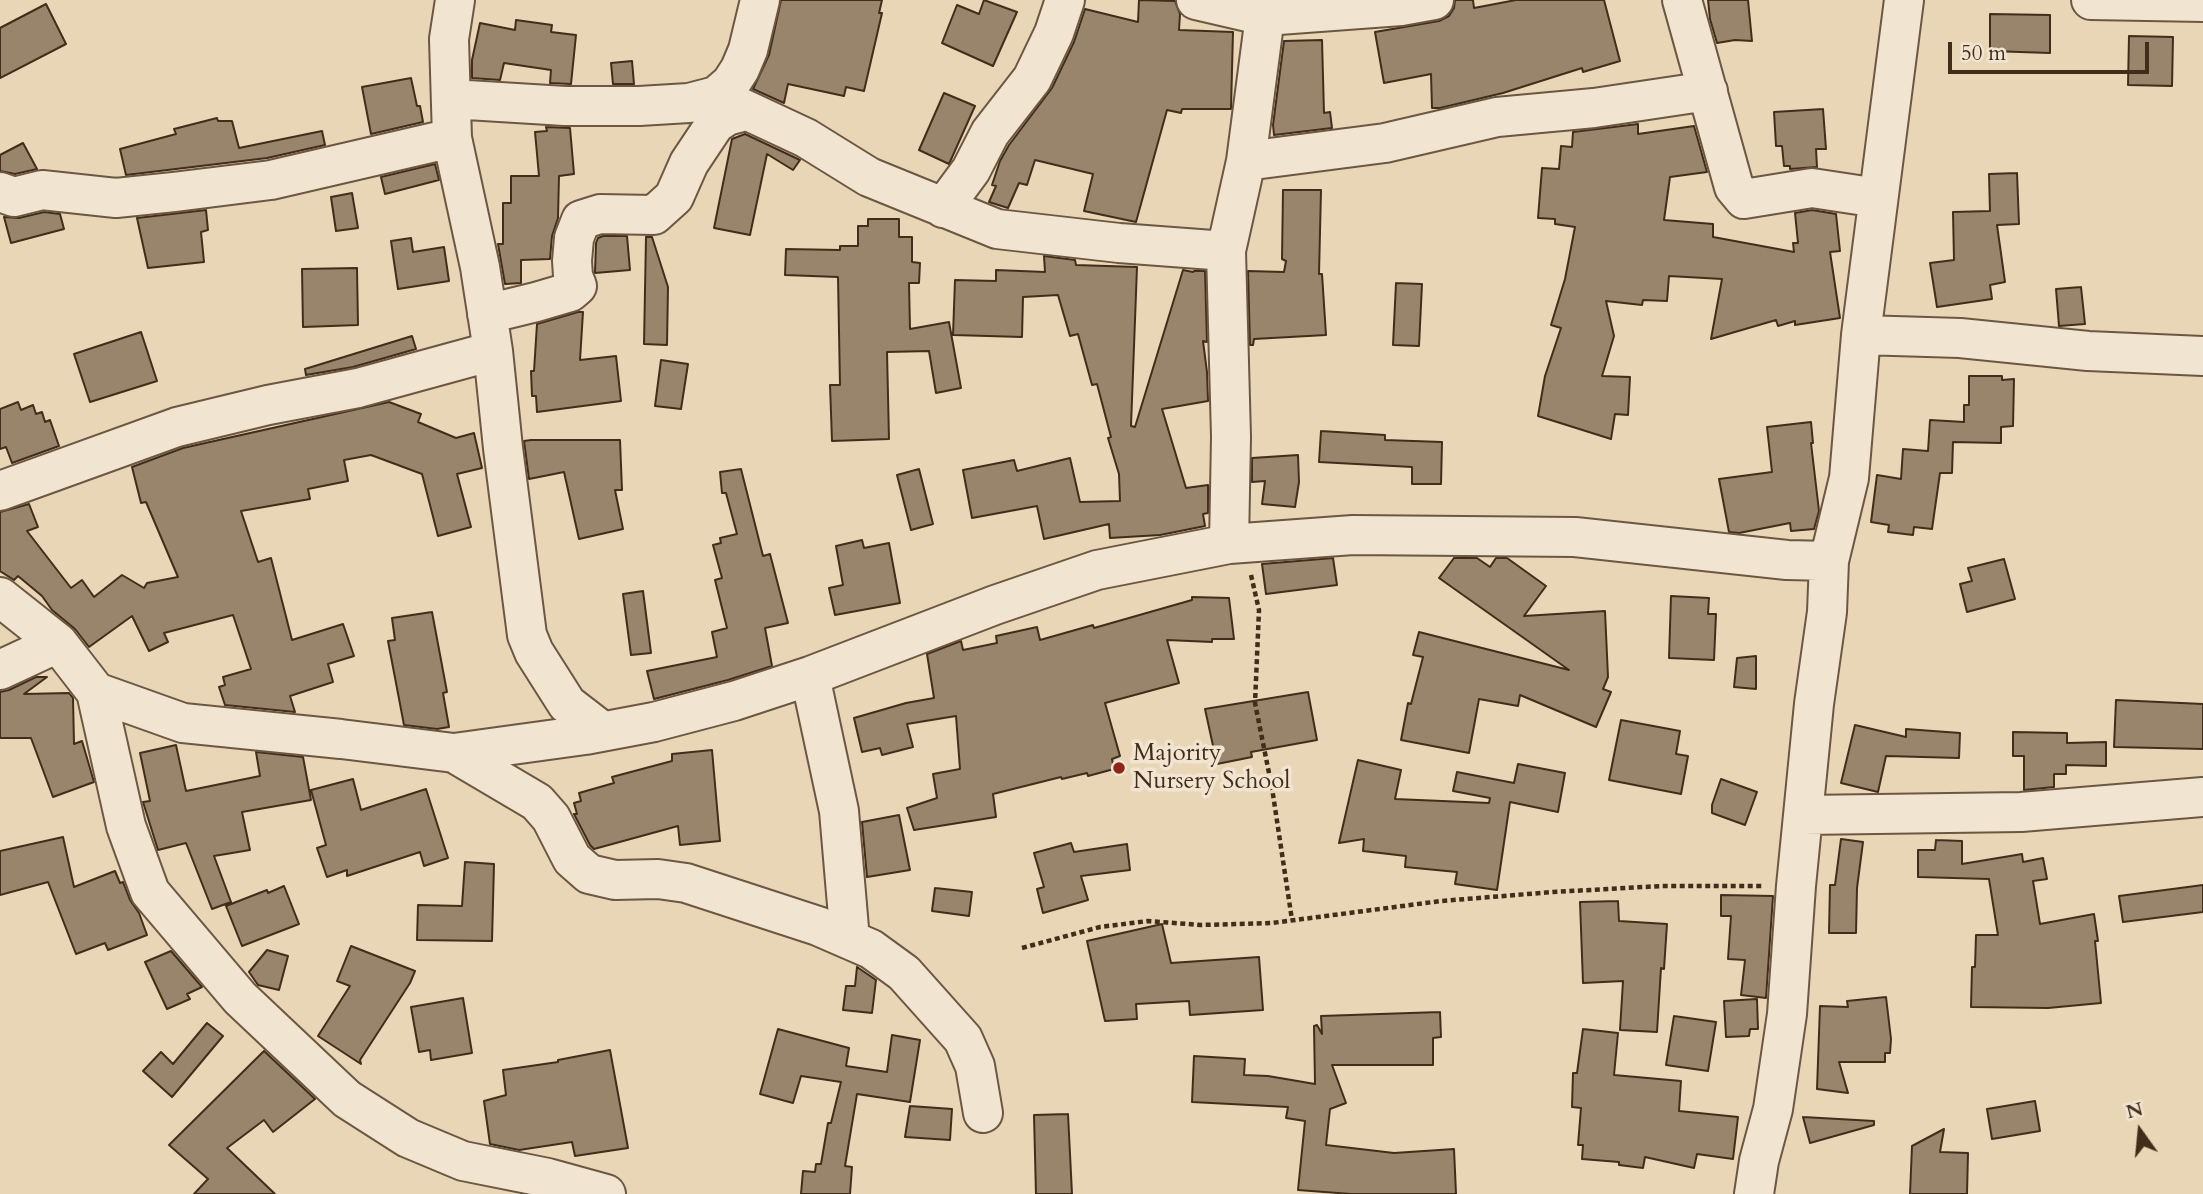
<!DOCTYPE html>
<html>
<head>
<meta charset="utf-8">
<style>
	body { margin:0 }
	#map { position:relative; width:2203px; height:1194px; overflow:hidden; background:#e9d6b6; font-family:Cardo,serif }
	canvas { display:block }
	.north { position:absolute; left:2105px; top:1096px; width:70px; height:70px; -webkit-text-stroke:5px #f1e4d0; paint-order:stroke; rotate:345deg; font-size:19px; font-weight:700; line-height:28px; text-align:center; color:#422d1b }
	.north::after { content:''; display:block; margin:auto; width:24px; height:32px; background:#422d1b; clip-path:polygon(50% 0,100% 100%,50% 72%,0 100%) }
	.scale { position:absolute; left:1948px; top:42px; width:201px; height:32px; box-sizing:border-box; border:4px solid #422d1b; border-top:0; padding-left:9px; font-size:21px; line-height:24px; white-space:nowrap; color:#422d1b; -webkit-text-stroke:5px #f1e4d0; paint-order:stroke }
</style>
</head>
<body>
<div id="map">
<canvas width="2203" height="1194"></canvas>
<div class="north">N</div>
<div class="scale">50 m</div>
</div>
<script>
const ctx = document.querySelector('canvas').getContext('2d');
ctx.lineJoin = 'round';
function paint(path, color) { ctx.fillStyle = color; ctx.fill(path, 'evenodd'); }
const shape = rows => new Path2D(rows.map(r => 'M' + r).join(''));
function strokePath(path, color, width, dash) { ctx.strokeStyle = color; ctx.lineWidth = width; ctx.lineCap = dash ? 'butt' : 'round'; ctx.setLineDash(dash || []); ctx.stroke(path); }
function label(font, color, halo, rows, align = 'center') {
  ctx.font = font + ' Cardo,serif'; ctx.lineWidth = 7; ctx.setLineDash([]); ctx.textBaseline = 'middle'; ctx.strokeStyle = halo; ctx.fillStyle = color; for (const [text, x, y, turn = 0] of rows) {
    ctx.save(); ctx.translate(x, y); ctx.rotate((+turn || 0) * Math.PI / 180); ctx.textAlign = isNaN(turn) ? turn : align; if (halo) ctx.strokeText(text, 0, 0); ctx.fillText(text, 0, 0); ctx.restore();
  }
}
const building = shape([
	[781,0,882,0,879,13,882,13,864,91,846,87,844,96,788,84,784,103,753,89,769,55,781,0],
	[984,0,1017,12,993,66,942,43,957,5,979,14,984,0],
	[1139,0,1175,1,1180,14,1179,30,1233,32,1231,109,1182,109,1181,113,1167,110,1136,222,1084,211,1093,174,1035,160,1027,185,1019,183,1008,208,989,202,996,186,992,185,1000,161,1009,145,1052,88,1074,42,1085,9,1138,22,1139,0],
	[1455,0,1473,0,1474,8,1516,0,1604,0,1620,61,1583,72,1582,68,1503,93,1440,108,1432,108,1431,74,1384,83,1375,32,1439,21,1449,16,1454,8,1455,0],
	[1708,0,1748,0,1752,41,1735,40,1717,43,1710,19,1708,0],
	[46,4,66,44,0,78,0,28,46,4],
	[1990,14,2050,15,2050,53,1990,51,1990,14],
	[516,20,552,25,551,32,576,35,571,84,550,83,551,70,504,63,500,80,472,78,472,60,480,23,515,30,516,20],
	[2129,36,2173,37,2172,86,2128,85,2129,36],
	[1322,40,1324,113,1330,112,1332,128,1274,135,1273,125,1284,41,1322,40],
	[632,61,634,84,613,84,611,63,632,61],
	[411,78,417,106,420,106,423,122,371,134,362,87,411,78],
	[944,93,975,106,949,164,919,150,944,93],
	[1823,109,1826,149,1816,149,1817,167,1790,169,1790,166,1784,166,1782,146,1776,146,1774,112,1823,109],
	[217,118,218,121,232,121,239,148,322,131,325,145,267,158,126,175,120,149,176,134,174,129,217,118],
	[1638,124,1638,134,1694,126,1707,172,1670,177,1664,220,1713,224,1713,237,1794,252,1793,243,1798,243,1795,213,1812,210,1836,214,1840,251,1830,252,1840,318,1795,325,1795,321,1778,326,1776,320,1711,339,1722,279,1669,276,1667,301,1643,300,1642,305,1606,301,1614,336,1602,376,1630,377,1628,415,1615,414,1611,439,1538,416,1545,376,1561,328,1551,325,1565,279,1575,227,1555,224,1555,219,1538,218,1542,168,1559,169,1561,146,1572,147,1573,132,1638,124],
	[546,127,570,128,574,174,559,176,558,218,552,236,550,259,521,260,521,283,505,284,498,244,503,244,503,203,511,203,511,176,539,176,535,132,547,131,546,127],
	[745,134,800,160,793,170,767,154,750,235,714,228,732,139,745,134],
	[23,143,37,169,15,174,0,171,0,155,23,143],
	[435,164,439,180,385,194,381,177,435,164],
	[2017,173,2019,224,1997,225,2005,282,1990,285,1992,299,1937,307,1930,263,1954,260,1953,212,1990,211,1989,174,2017,173],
	[1283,190,1321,190,1319,274,1322,274,1326,335,1254,339,1253,345,1250,345,1248,271,1284,272,1286,261,1282,259,1283,190],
	[352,193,358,228,336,231,331,197,352,193],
	[206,210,208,230,201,232,204,262,148,268,137,218,206,210],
	[44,212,60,214,64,229,11,243,4,217,19,218,44,212],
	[868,219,899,219,899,237,912,237,912,262,920,263,919,283,909,283,910,329,949,322,961,388,936,393,929,351,887,352,889,439,832,441,830,385,840,385,838,277,785,275,786,249,840,250,840,246,858,246,858,226,868,226,868,219],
	[603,236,627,236,630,270,595,273,596,243,598,238,603,236],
	[646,237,652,237,668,287,667,345,644,344,646,237],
	[411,238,413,252,444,247,449,281,398,289,391,241,411,238],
	[1044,256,1075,260,1076,265,1137,267,1131,426,1135,427,1183,270,1193,272,1194,271,1205,271,1207,342,1203,341,1207,372,1208,401,1162,409,1186,488,1208,485,1208,513,1203,514,1205,526,1160,535,1110,538,1109,524,1044,539,1037,506,972,518,963,470,1014,460,1017,471,1070,458,1080,502,1120,501,1119,474,1108,438,1111,437,1097,384,1092,385,1078,334,1070,336,1058,295,1023,297,1022,337,953,335,955,280,996,281,996,270,1045,272,1044,256],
	[357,268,358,325,303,327,302,269,357,268],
	[1396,283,1422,284,1419,346,1393,345,1396,283],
	[2081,287,2085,324,2059,326,2056,289,2081,287],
	[578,312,583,312,580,360,616,356,621,401,537,412,536,396,532,396,531,371,534,371,537,324,578,312],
	[141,332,157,381,90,402,74,354,141,332],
	[412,336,416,349,353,367,306,375,305,369,412,336],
	[661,360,688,364,681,409,655,406,661,360],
	[1969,376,2002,376,2002,380,2014,379,2013,426,2001,427,2001,443,1953,442,1952,473,1940,473,1932,529,1914,527,1913,535,1888,532,1889,525,1871,522,1877,475,1901,479,1903,449,1928,451,1930,420,1964,422,1964,405,1969,405,1969,376],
	[18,402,21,410,33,405,36,414,42,412,45,422,50,420,59,446,12,463,6,447,0,449,0,409,18,402],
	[389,402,421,414,418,422,456,438,474,433,482,468,457,474,471,527,438,536,422,474,371,455,344,460,348,481,308,489,310,499,241,511,258,562,271,558,292,640,343,624,354,656,328,664,333,682,290,696,295,712,225,705,219,687,225,685,223,677,251,669,233,615,164,633,168,642,149,651,132,616,89,647,75,629,52,610,42,596,18,576,14,580,0,571,0,512,29,504,38,527,27,531,71,588,82,580,94,597,122,575,144,588,147,583,178,577,146,502,141,503,132,467,183,448,389,402],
	[1811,422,1813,443,1811,443,1819,511,1814,529,1791,531,1790,523,1739,533,1729,532,1719,479,1772,472,1767,427,1811,422],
	[1321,431,1385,435,1385,440,1442,442,1441,484,1412,484,1412,467,1319,462,1321,431],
	[531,440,620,440,622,490,615,490,623,529,579,539,564,472,529,479,524,441,531,440],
	[1298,455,1299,482,1295,507,1262,504,1265,481,1252,482,1252,458,1298,455],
	[741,469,763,556,770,554,788,623,765,628,772,666,728,680,654,699,647,671,717,657,712,632,727,628,715,580,722,578,713,545,721,543,720,538,737,534,726,493,722,493,720,472,741,469],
	[919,469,933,524,911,530,897,475,919,469],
	[862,540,864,548,889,543,900,603,835,615,829,588,843,585,836,546,862,540],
	[1333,558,1337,585,1266,594,1262,564,1333,558],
	[1454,558,1477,558,1490,567,1496,558,1507,558,1546,586,1524,616,1605,611,1608,677,1603,689,1611,692,1596,727,1520,695,1518,706,1479,699,1469,753,1401,740,1408,703,1411,704,1423,657,1413,655,1419,632,1569,670,1439,578,1454,558],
	[2004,559,2015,599,1967,612,1960,584,1972,581,1968,568,2004,559],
	[643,591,651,653,631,655,623,594,643,591],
	[1671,596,1709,598,1708,614,1716,614,1714,660,1669,658,1671,596],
	[1192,597,1229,598,1234,639,1212,639,1212,642,1167,640,1179,683,1105,703,1120,756,1112,759,1114,769,1088,776,1087,773,1062,779,1061,777,993,794,996,817,914,830,907,808,937,798,933,774,960,769,956,716,907,724,913,747,882,755,880,748,862,752,854,718,906,703,934,698,927,654,961,641,963,650,997,643,996,636,1037,627,1040,640,1093,625,1094,628,1192,600,1192,597],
	[432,612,447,692,443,693,449,727,437,729,404,725,388,641,395,640,392,618,432,612],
	[1756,656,1756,689,1734,687,1737,658,1756,656],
	[36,677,47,677,24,694,69,693,73,698,74,744,82,741,94,782,53,797,31,738,0,738,0,692,9,690,36,677],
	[1308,692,1317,740,1251,752,1252,757,1217,764,1205,709,1308,692],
	[2116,700,2203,704,2203,749,2114,747,2116,700],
	[1621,720,1680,731,1676,754,1688,756,1681,794,1609,780,1621,720],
	[1855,725,1906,737,1906,729,1960,733,1959,758,1886,756,1878,792,1841,783,1855,725],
	[2013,732,2067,733,2067,743,2106,742,2106,766,2066,765,2066,774,2054,774,2054,787,2024,790,2024,756,2013,756,2013,732],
	[176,745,186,791,260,776,256,752,303,757,311,800,242,812,250,850,214,856,231,902,212,909,186,843,158,850,143,802,150,801,140,753,176,745],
	[712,750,720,841,680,845,678,826,594,849,590,845,574,814,577,814,574,803,581,801,579,793,614,783,612,777,672,761,672,754,712,750],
	[1358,760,1401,770,1395,799,1489,803,1490,798,1453,791,1457,772,1514,783,1518,764,1565,773,1558,812,1510,802,1497,890,1455,884,1457,872,1405,867,1406,856,1363,851,1364,839,1339,843,1358,760],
	[353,779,361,810,426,789,448,858,424,866,420,852,347,876,347,870,327,877,317,848,326,845,311,790,353,779],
	[1721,779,1757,792,1745,825,1712,813,1712,805,1721,779],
	[899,815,910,870,867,877,862,822,899,815],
	[63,837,74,887,115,871,120,883,123,882,130,900,139,913,147,935,108,950,105,943,76,954,48,882,0,895,0,851,63,837],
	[1841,839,1863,842,1857,888,1856,933,1829,933,1830,885,1835,885,1841,839],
	[1936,840,1962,841,1962,864,2022,854,2023,862,2043,858,2047,879,2033,881,2040,924,2094,914,2098,941,2095,941,2101,1003,2048,1008,1971,1007,1972,967,1975,967,1976,935,1998,935,1989,879,1918,877,1918,850,1935,850,1936,840],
	[1071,843,1074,852,1127,844,1130,870,1081,876,1088,900,1043,913,1037,889,1044,887,1034,853,1071,843],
	[465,862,494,864,492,941,417,940,418,905,462,906,465,862],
	[2203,885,2203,912,2123,922,2119,896,2203,885],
	[284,886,299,924,242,946,226,906,267,890,268,893,284,886],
	[935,888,972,892,969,916,932,911,935,888],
	[1721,895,1773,896,1766,998,1741,995,1745,960,1728,959,1731,916,1721,916,1721,895],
	[1618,901,1619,921,1667,924,1664,969,1661,968,1657,1032,1620,1030,1623,981,1583,983,1580,902,1618,901],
	[1162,924,1171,963,1259,957,1263,1010,1190,1015,1189,1001,1136,1004,1137,1019,1105,1021,1087,941,1162,924],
	[351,946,415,971,410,983,360,1060,361,1064,318,1036,350,986,337,981,351,946],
	[267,950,288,956,279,990,258,985,249,972,267,950],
	[171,951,202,987,187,994,190,999,167,1009,145,962,171,951],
	[857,967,876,980,872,1013,843,1010,846,986,855,986,857,967],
	[1886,997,1891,1039,1890,1053,1885,1053,1885,1062,1839,1062,1848,1093,1817,1089,1820,1006,1848,1007,1847,1001,1886,997],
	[463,998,472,1053,431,1060,430,1050,419,1052,411,1007,463,998],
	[1757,999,1758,1029,1750,1029,1749,1036,1726,1037,1724,1001,1757,999],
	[1440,1012,1441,1037,1433,1038,1433,1065,1332,1065,1346,1103,1330,1109,1326,1145,1394,1153,1454,1149,1456,1194,1351,1194,1298,1190,1305,1121,1286,1118,1288,1107,1192,1102,1194,1056,1245,1059,1244,1075,1268,1076,1315,1084,1314,1026,1317,1025,1322,1034,1321,1016,1440,1012],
	[1674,1016,1716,1022,1708,1071,1666,1065,1674,1016],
	[207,1023,223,1036,172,1097,143,1071,161,1052,173,1064,207,1023],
	[778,1029,849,1048,846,1066,887,1072,892,1035,920,1040,910,1102,857,1094,845,1166,852,1167,850,1194,801,1194,803,1171,815,1172,816,1164,821,1164,828,1123,831,1123,841,1082,801,1076,793,1103,760,1094,778,1029],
	[1583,1029,1618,1033,1614,1075,1681,1081,1679,1111,1738,1117,1733,1159,1697,1154,1694,1168,1645,1157,1643,1168,1619,1165,1619,1162,1582,1159,1583,1145,1578,1145,1581,1108,1572,1107,1573,1073,1577,1073,1583,1029],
	[610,1050,628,1148,575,1156,572,1142,519,1150,490,1144,484,1101,506,1095,503,1070,558,1062,558,1060,610,1050],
	[264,1051,315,1099,273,1132,264,1120,227,1148,275,1194,194,1194,208,1179,169,1145,264,1051],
	[2035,1101,2040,1131,1992,1139,1987,1109,2035,1101],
	[910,1106,952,1109,950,1140,905,1137,910,1106],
	[1068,1114,1072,1194,1036,1194,1034,1115,1068,1114],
	[1803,1117,1874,1121,1874,1125,1810,1143,1803,1117],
	[1944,1129,1940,1152,1968,1153,1967,1194,1910,1194,1912,1146,1944,1129]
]);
const path = shape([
	[1251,575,1259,610,1255,703,1272,788,1292,920],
	[1022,948,1100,927,1148,921,1201,925,1272,923,1441,901,1553,892,1662,886,1763,886]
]);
const minor = shape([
	[455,0,449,39,452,138,480,267,493,351,503,448,527,635,534,652,567,704,602,731],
	[1196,0,1265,16,1401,6,1434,0],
	[1682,0,1734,187,1744,199,1812,188,1878,198],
	[2091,0,2203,2],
	[716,96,806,138,869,177,997,229,1119,243,1226,251],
	[451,99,565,106,639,106,689,103,716,96,731,83,740,69,748,50,760,0],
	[1246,161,1385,143,1497,117,1594,108,1708,91],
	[0,192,14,197,42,190,116,198,174,192,271,180,452,138],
	[943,208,971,170,990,133,1032,79,1054,33,1065,0],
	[487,314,536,302,570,292,577,286,573,276,572,261,574,238,581,220,600,214,654,215,674,197,689,163,715,124,727,116,746,111],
	[1861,335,1960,338,2088,351,2203,356],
	[0,491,177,427,268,405,358,388,493,351],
	[1229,544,1231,437,1226,251,1246,161,1265,16,1262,0],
	[0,597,58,643,96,692,183,723,341,739,454,753,585,735,654,722,734,701,810,676,995,605,1097,570,1229,544,1353,535,1575,537,1787,560,1829,561],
	[0,670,58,643],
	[810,676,839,811,850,940],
	[96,692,126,826,150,892,240,998,347,1099,408,1138,463,1161,548,1178,606,1194],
	[454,753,537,802,551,818,572,859,589,874,615,880,658,879,686,883,818,926,871,949,904,973,963,1039,975,1066,983,1113],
	[1804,815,2021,812,2203,797],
	[1754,1194,1759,1161,1773,1109,1787,1014,1796,886,1814,704,1827,612,1829,561,1849,478,1861,335,1904,0]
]);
const markers = [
	[1119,768,7,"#8f2418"]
];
const poiNames = [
	["Majority",1133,754],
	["Nursery School",1133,782]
];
paint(building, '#99856c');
strokePath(building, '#422d1b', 2);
strokePath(minor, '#6c5742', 42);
strokePath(path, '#422d1b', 4.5, [5, 3.5]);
strokePath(minor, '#f1e4d0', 38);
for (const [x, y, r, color] of markers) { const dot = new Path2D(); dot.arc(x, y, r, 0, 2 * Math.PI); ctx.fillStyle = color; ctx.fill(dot); strokePath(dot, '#f1e4d0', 2.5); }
label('24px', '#422d1b', '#f1e4d0', poiNames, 'left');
</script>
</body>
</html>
